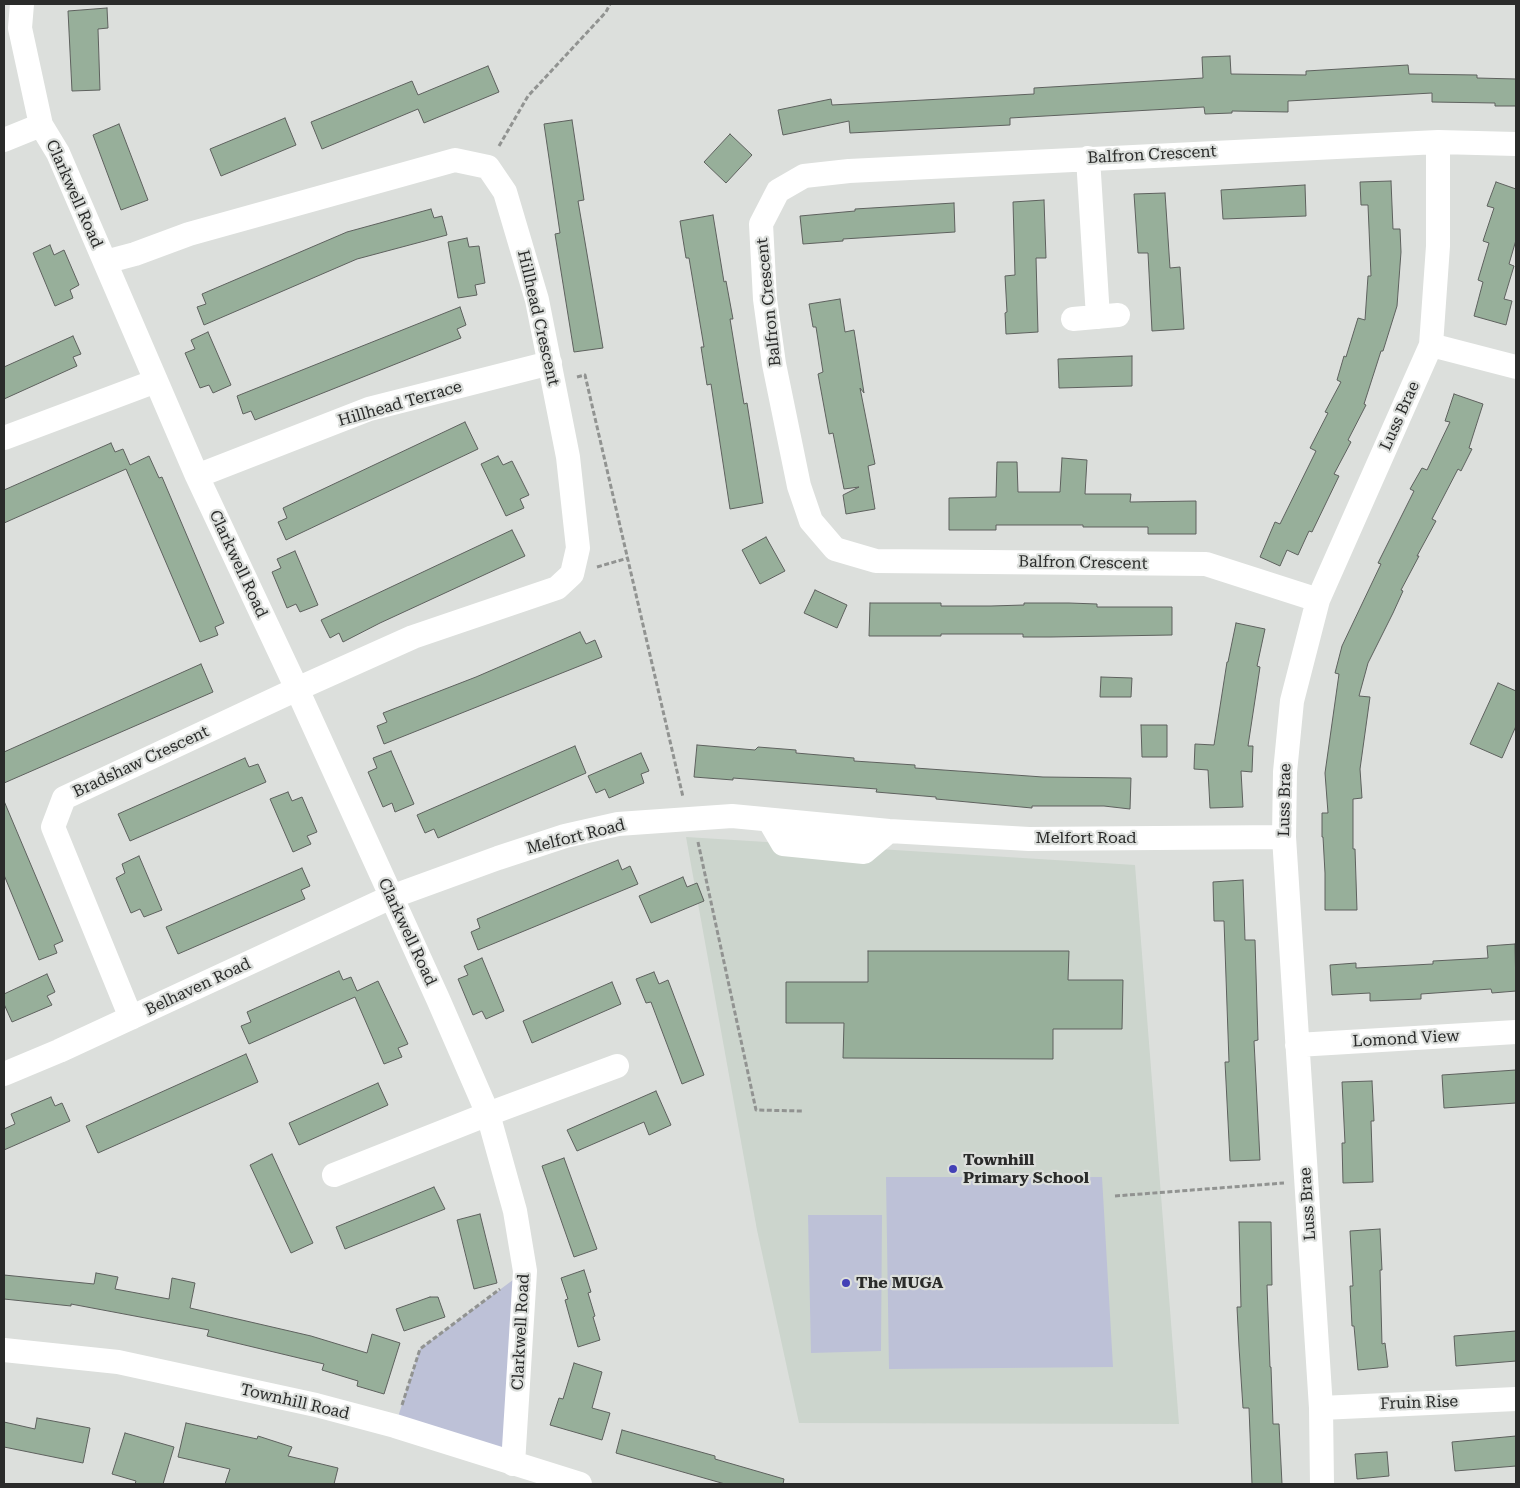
<!DOCTYPE html>
<html>
<head>
<meta charset="utf-8">
<style>
	body { margin:0 }
	#map { position:relative; width:1520px; height:1488px; overflow:hidden; background:#dcdfdc; font-family:"Roboto Serif",serif }
	canvas { display:block }
	.frame { position:absolute; inset:0; border:5px solid #2a2b2a; pointer-events:none }
</style>
</head>
<body>
<div id="map">
<canvas width="1520" height="1488"></canvas>
<div class="frame"></div>
</div>
<script>
const ctx = document.querySelector('canvas').getContext('2d');
ctx.lineJoin = 'round';
function paint(path, color) { ctx.fillStyle = color; ctx.fill(path, 'evenodd'); }
const shape = rows => new Path2D(rows.map(r => 'M' + r).join(''));
function strokePath(path, color, width, dash) { ctx.strokeStyle = color; ctx.lineWidth = width; ctx.lineCap = dash ? 'butt' : 'round'; ctx.setLineDash(dash || []); ctx.stroke(path); }
function label(font, color, halo, rows, align = 'center') {
  ctx.font = font + ' "Roboto Serif",serif'; ctx.lineWidth = 4.5; ctx.setLineDash([]); ctx.textBaseline = 'middle'; ctx.strokeStyle = halo; ctx.fillStyle = color; for (const [text, x, y, turn = 0] of rows) {
    ctx.save(); ctx.translate(x, y); ctx.rotate((+turn || 0) * Math.PI / 180); ctx.textAlign = isNaN(turn) ? turn : align; if (halo) ctx.strokeText(text, 0, 0); ctx.fillText(text, 0, 0); ctx.restore();
  }
}
const built = shape([
	[686,837,1135,865,1179,1424,799,1423,757,1230]
]);
const green = shape([
	[886,1177,1102,1177,1113,1367,889,1369],
	[808,1215,882,1215,881,1351,811,1353],
	[525,1271,513,1464,395,1426,420,1349]
]);
const building = shape([
	[107,8,108,28,98,29,100,90,72,91,68,11,107,8],
	[1230,56,1231,74,1306,75,1306,71,1408,65,1409,74,1477,75,1477,78,1516,79,1516,106,1495,106,1495,103,1432,102,1432,93,1288,101,1288,112,1232,111,1232,113,1205,114,1204,107,1010,118,1010,125,889,131,850,133,849,121,783,135,778,110,831,99,832,105,1034,94,1034,88,1203,78,1202,57,1230,56],
	[488,66,499,92,424,123,418,109,322,149,311,122,412,81,418,95,488,66],
	[285,118,296,145,221,176,210,149,285,118],
	[572,120,584,200,578,201,603,348,574,352,555,234,560,233,544,124,572,120],
	[119,124,148,200,121,210,93,135,119,124],
	[730,134,752,155,726,183,704,162,730,134],
	[1391,181,1393,229,1400,229,1401,252,1397,306,1383,351,1381,351,1364,404,1366,405,1348,440,1351,442,1334,474,1339,476,1312,532,1309,531,1298,555,1287,550,1280,566,1260,557,1275,522,1280,524,1316,451,1310,448,1328,413,1325,412,1341,382,1337,380,1344,356,1346,357,1358,318,1365,320,1368,276,1371,276,1368,205,1361,205,1360,182,1391,181],
	[1496,182,1516,189,1516,240,1509,264,1514,266,1504,299,1512,301,1506,325,1474,316,1483,282,1478,280,1489,243,1483,241,1494,208,1487,206,1496,182],
	[1305,185,1306,216,1223,219,1221,190,1305,185],
	[1165,193,1170,268,1180,267,1184,329,1152,331,1148,253,1138,253,1134,194,1165,193],
	[1044,200,1046,258,1036,258,1038,332,1006,334,1005,313,1007,312,1005,276,1015,275,1013,202,1044,200],
	[954,203,955,232,843,239,843,241,803,244,800,216,855,211,855,209,954,203],
	[431,209,434,218,442,216,447,235,357,259,204,325,197,307,206,304,202,294,347,232,431,209],
	[713,215,724,282,726,281,733,319,730,319,744,404,747,403,763,503,730,509,711,384,707,385,701,347,704,347,689,258,686,258,680,221,713,215],
	[467,238,469,247,479,246,485,283,475,285,477,295,458,298,448,242,467,238],
	[50,245,54,255,64,250,79,285,70,290,73,298,55,306,33,253,50,245],
	[840,299,845,332,854,330,864,393,860,388,875,464,868,466,875,509,846,514,843,495,859,487,844,489,833,433,829,434,818,374,823,372,816,327,813,327,809,304,840,299],
	[460,307,466,325,457,329,461,338,255,420,251,411,243,414,237,396,460,307],
	[208,332,231,385,213,393,209,385,200,388,185,353,195,349,191,340,208,332],
	[73,336,81,354,73,357,77,366,4,399,4,367,73,336],
	[1132,356,1132,386,1059,388,1058,359,1132,356],
	[1454,394,1483,404,1469,448,1472,449,1461,471,1458,469,1432,519,1436,521,1417,556,1419,556,1401,590,1403,591,1393,613,1368,663,1359,696,1370,697,1360,769,1362,798,1353,799,1353,849,1355,849,1357,910,1325,910,1325,873,1323,837,1322,837,1322,813,1328,813,1325,773,1339,674,1335,673,1342,646,1381,564,1378,563,1414,491,1410,489,1422,468,1427,470,1450,422,1445,421,1454,394],
	[465,422,478,449,286,540,278,522,287,518,283,508,465,422],
	[111,443,115,452,123,449,130,465,149,456,159,478,162,477,224,623,215,627,218,635,200,642,126,469,4,523,4,490,111,443],
	[498,456,503,465,512,461,529,495,520,499,524,508,506,516,481,464,498,456],
	[1062,458,1087,460,1085,494,1131,494,1130,502,1196,501,1196,534,1148,534,1148,527,1083,527,1083,525,996,525,996,530,949,530,949,498,996,497,997,462,1017,462,1018,492,1060,492,1062,458],
	[512,530,525,556,380,623,343,642,339,633,330,638,321,620,512,530],
	[766,537,785,571,760,584,742,550,766,537],
	[295,551,318,605,300,612,296,604,287,608,272,572,281,568,277,559,295,551],
	[815,590,847,605,837,628,804,613,815,590],
	[870,603,941,603,941,606,991,606,1024,605,1024,603,1069,603,1097,604,1097,607,1172,607,1172,635,1051,637,1023,637,1023,634,941,634,941,636,869,636,870,603],
	[1236,623,1265,629,1257,666,1260,667,1248,746,1253,746,1252,772,1241,771,1243,807,1210,808,1208,770,1194,769,1195,744,1214,745,1227,662,1228,662,1236,623],
	[580,632,586,644,595,640,602,657,384,744,377,726,387,722,383,713,476,677,580,632],
	[201,664,213,692,4,783,4,752,201,664],
	[1101,677,1132,678,1131,697,1100,697,1101,677],
	[1498,683,1516,691,1516,726,1502,758,1470,744,1498,683],
	[1141,725,1167,725,1167,757,1142,757,1141,725],
	[697,745,755,750,758,747,796,750,796,753,854,758,854,761,915,765,915,768,1043,777,1131,778,1130,809,1104,806,1032,806,1032,808,936,799,936,797,876,792,877,789,733,778,733,780,694,777,697,745],
	[575,746,586,773,438,838,434,829,425,833,417,815,575,746],
	[391,751,414,804,395,812,392,803,383,807,368,772,377,768,373,758,391,751],
	[641,753,649,771,641,774,644,783,609,798,605,789,596,793,588,776,641,753],
	[245,758,249,767,258,764,266,782,130,841,118,814,245,758],
	[288,792,292,801,302,797,317,832,307,836,311,844,293,852,270,799,288,792],
	[4,801,63,941,54,945,57,953,39,960,4,875,4,801],
	[139,856,162,910,144,917,140,909,131,913,116,878,125,873,122,864,139,856],
	[618,860,622,870,630,866,638,884,478,950,471,932,480,928,477,919,618,860],
	[302,868,310,886,301,890,305,899,178,954,166,927,302,868],
	[683,877,687,887,697,883,704,901,651,923,639,896,683,877],
	[1243,880,1245,940,1255,940,1258,1040,1254,1041,1260,1160,1230,1161,1225,1062,1229,1062,1224,921,1214,921,1213,882,1243,880],
	[1515,944,1516,991,1492,993,1491,989,1421,994,1421,999,1370,1001,1370,993,1332,995,1330,965,1356,963,1356,968,1433,964,1433,961,1488,958,1487,946,1515,944],
	[868,951,1069,951,1068,980,1123,980,1122,1029,1053,1029,1053,1059,843,1058,844,1023,786,1023,786,982,868,982,868,951],
	[482,958,504,1011,486,1019,482,1011,473,1015,458,979,468,975,464,966,482,958],
	[339,971,343,980,351,977,357,991,378,981,408,1044,398,1048,402,1057,384,1064,355,997,249,1044,241,1026,251,1022,247,1012,339,971],
	[654,972,659,984,668,980,704,1075,682,1084,651,1002,646,1003,636,979,654,972],
	[47,974,55,992,47,996,52,1005,12,1022,4,1004,4,994,47,974],
	[612,982,621,1004,532,1043,523,1021,612,982],
	[246,1054,258,1082,98,1153,86,1126,246,1054],
	[1516,1070,1516,1103,1444,1108,1442,1075,1516,1070],
	[1372,1081,1374,1121,1371,1121,1373,1182,1343,1183,1342,1143,1345,1143,1342,1082,1372,1081],
	[378,1083,388,1105,299,1145,289,1123,378,1083],
	[656,1091,671,1125,649,1135,644,1122,577,1151,567,1130,656,1091],
	[51,1097,55,1106,62,1103,70,1121,4,1150,4,1129,15,1124,11,1114,51,1097],
	[272,1154,313,1243,291,1253,250,1165,272,1154],
	[564,1158,597,1249,574,1257,542,1166,564,1158],
	[434,1187,445,1209,345,1249,336,1227,434,1187],
	[480,1214,497,1283,474,1289,457,1220,480,1214],
	[1239,1222,1271,1222,1272,1285,1267,1285,1270,1367,1271,1367,1273,1424,1279,1424,1282,1484,1252,1484,1249,1408,1243,1408,1239,1347,1237,1307,1241,1307,1239,1222],
	[1380,1229,1382,1270,1380,1270,1382,1344,1385,1343,1388,1367,1358,1370,1354,1326,1352,1326,1350,1286,1353,1286,1350,1231,1380,1229],
	[584,1270,591,1292,588,1293,595,1316,593,1317,600,1340,578,1347,565,1300,568,1299,561,1278,584,1270],
	[96,1273,118,1277,115,1289,169,1299,172,1278,195,1283,190,1308,311,1336,367,1353,372,1334,400,1343,384,1394,357,1386,358,1381,322,1370,324,1364,207,1336,209,1330,71,1304,71,1306,4,1299,4,1275,94,1284,96,1273],
	[430,1297,438,1297,445,1317,404,1331,396,1309,430,1297],
	[1516,1331,1516,1361,1456,1366,1454,1336,1516,1331],
	[574,1363,602,1372,592,1408,610,1413,602,1440,550,1425,559,1398,563,1399,574,1363],
	[37,1418,90,1428,83,1463,4,1447,4,1422,35,1429,37,1418],
	[186,1423,257,1439,258,1436,292,1447,288,1456,338,1468,334,1484,225,1484,230,1469,178,1457,186,1423],
	[622,1430,715,1456,715,1459,784,1479,783,1484,725,1484,616,1453,622,1430],
	[125,1433,174,1447,163,1484,135,1484,136,1481,112,1474,125,1433],
	[1516,1436,1516,1466,1455,1471,1452,1442,1516,1436],
	[1387,1452,1389,1476,1357,1479,1355,1454,1387,1452]
]);
const path = shape([
	[499,146,528,96,606,12,610,4],
	[577,377,585,375,683,797],
	[597,567,628,558],
	[698,842,756,1110,802,1111],
	[1115,1196,1284,1183],
	[402,1405,420,1349,500,1289]
]);
const minor = shape([
	[22,4,20,28,41,125,58,153,197,476,297,689,438,999,488,1114,515,1211,525,1271,513,1464],
	[4,140,41,125],
	[1088,158,1098,317],
	[105,262,135,254,189,234,455,160,488,167,505,192,537,300,568,457,578,548,572,574,557,588,413,637,297,689,64,798,53,827,131,1018],
	[1073,319,1118,315],
	[1431,345,1516,367],
	[4,438,156,381],
	[197,476,369,409,550,363],
	[1318,600,1206,564,876,561,835,549,811,521,799,486,774,364,765,299,761,224,778,191,804,176,849,171,1438,142,1516,144],
	[769,820,783,844,864,852,889,831],
	[1297,1045,1516,1032],
	[4,1074,59,1051,391,897,498,858,565,836,618,824,732,816,889,831,1029,839,1284,837],
	[334,1175,488,1114,617,1066],
	[4,1350,118,1362,316,1405,395,1426,580,1484],
	[1321,1408,1516,1399],
	[1322,1484,1321,1408,1284,837,1285,772,1292,701,1318,600,1431,345,1438,246,1438,142]
]);
const markers = [
	[953,1169,5,"#4341b6"],
	[846,1283,5,"#4341b6"]
];
const streetNames = [
	["Balfron Crescent",1152,155,-3],
	["Clarkwell Road",74,194,66],
	["Balfron Crescent",769,302,-96],
	["Hillhead Crescent",538,318,77],
	["Hillhead Terrace",400,404,-16],
	["Luss Brae",1400,416,-66],
	["Balfron Crescent",1083,563,1],
	["Clarkwell Road",238,564,65],
	["Bradshaw Crescent",141,762,-25],
	["Luss Brae",1285,800,-89],
	["Melfort Road",576,837,-14],
	["Melfort Road",1086,838],
	["Clarkwell Road",407,932,65],
	["Belhaven Road",198,987,-25],
	["Lomond View",1406,1039,-3],
	["Luss Brae",1308,1204,-94],
	["Clarkwell Road",521,1332,-87],
	["Townhill Road",295,1402,13],
	["Fruin Rise",1419,1403,-2]
];
const poiNames = [
	["Townhill",963,1160],
	["Primary School",963,1178],
	["The MUGA",856,1283]
];
paint(built, '#ccd5cd');
paint(green, '#bdc1d7');
paint(building, '#97af9a');
strokePath(building, '#5e615e', 1);
strokePath(path, '#919391', 3, [5, 2.5]);
strokePath(minor, '#fff', 24);
for (const [x, y, r, color] of markers) { const dot = new Path2D(); dot.arc(x, y, r, 0, 2 * Math.PI); ctx.fillStyle = color; ctx.fill(dot); strokePath(dot, '#dcdfdc', 2); }
label('16px', '#2a2b2a', '#dcdfdc', streetNames);
label('bold 16px', '#2a2b2a', '#dcdfdc', poiNames, 'left');
</script>
</body>
</html>
